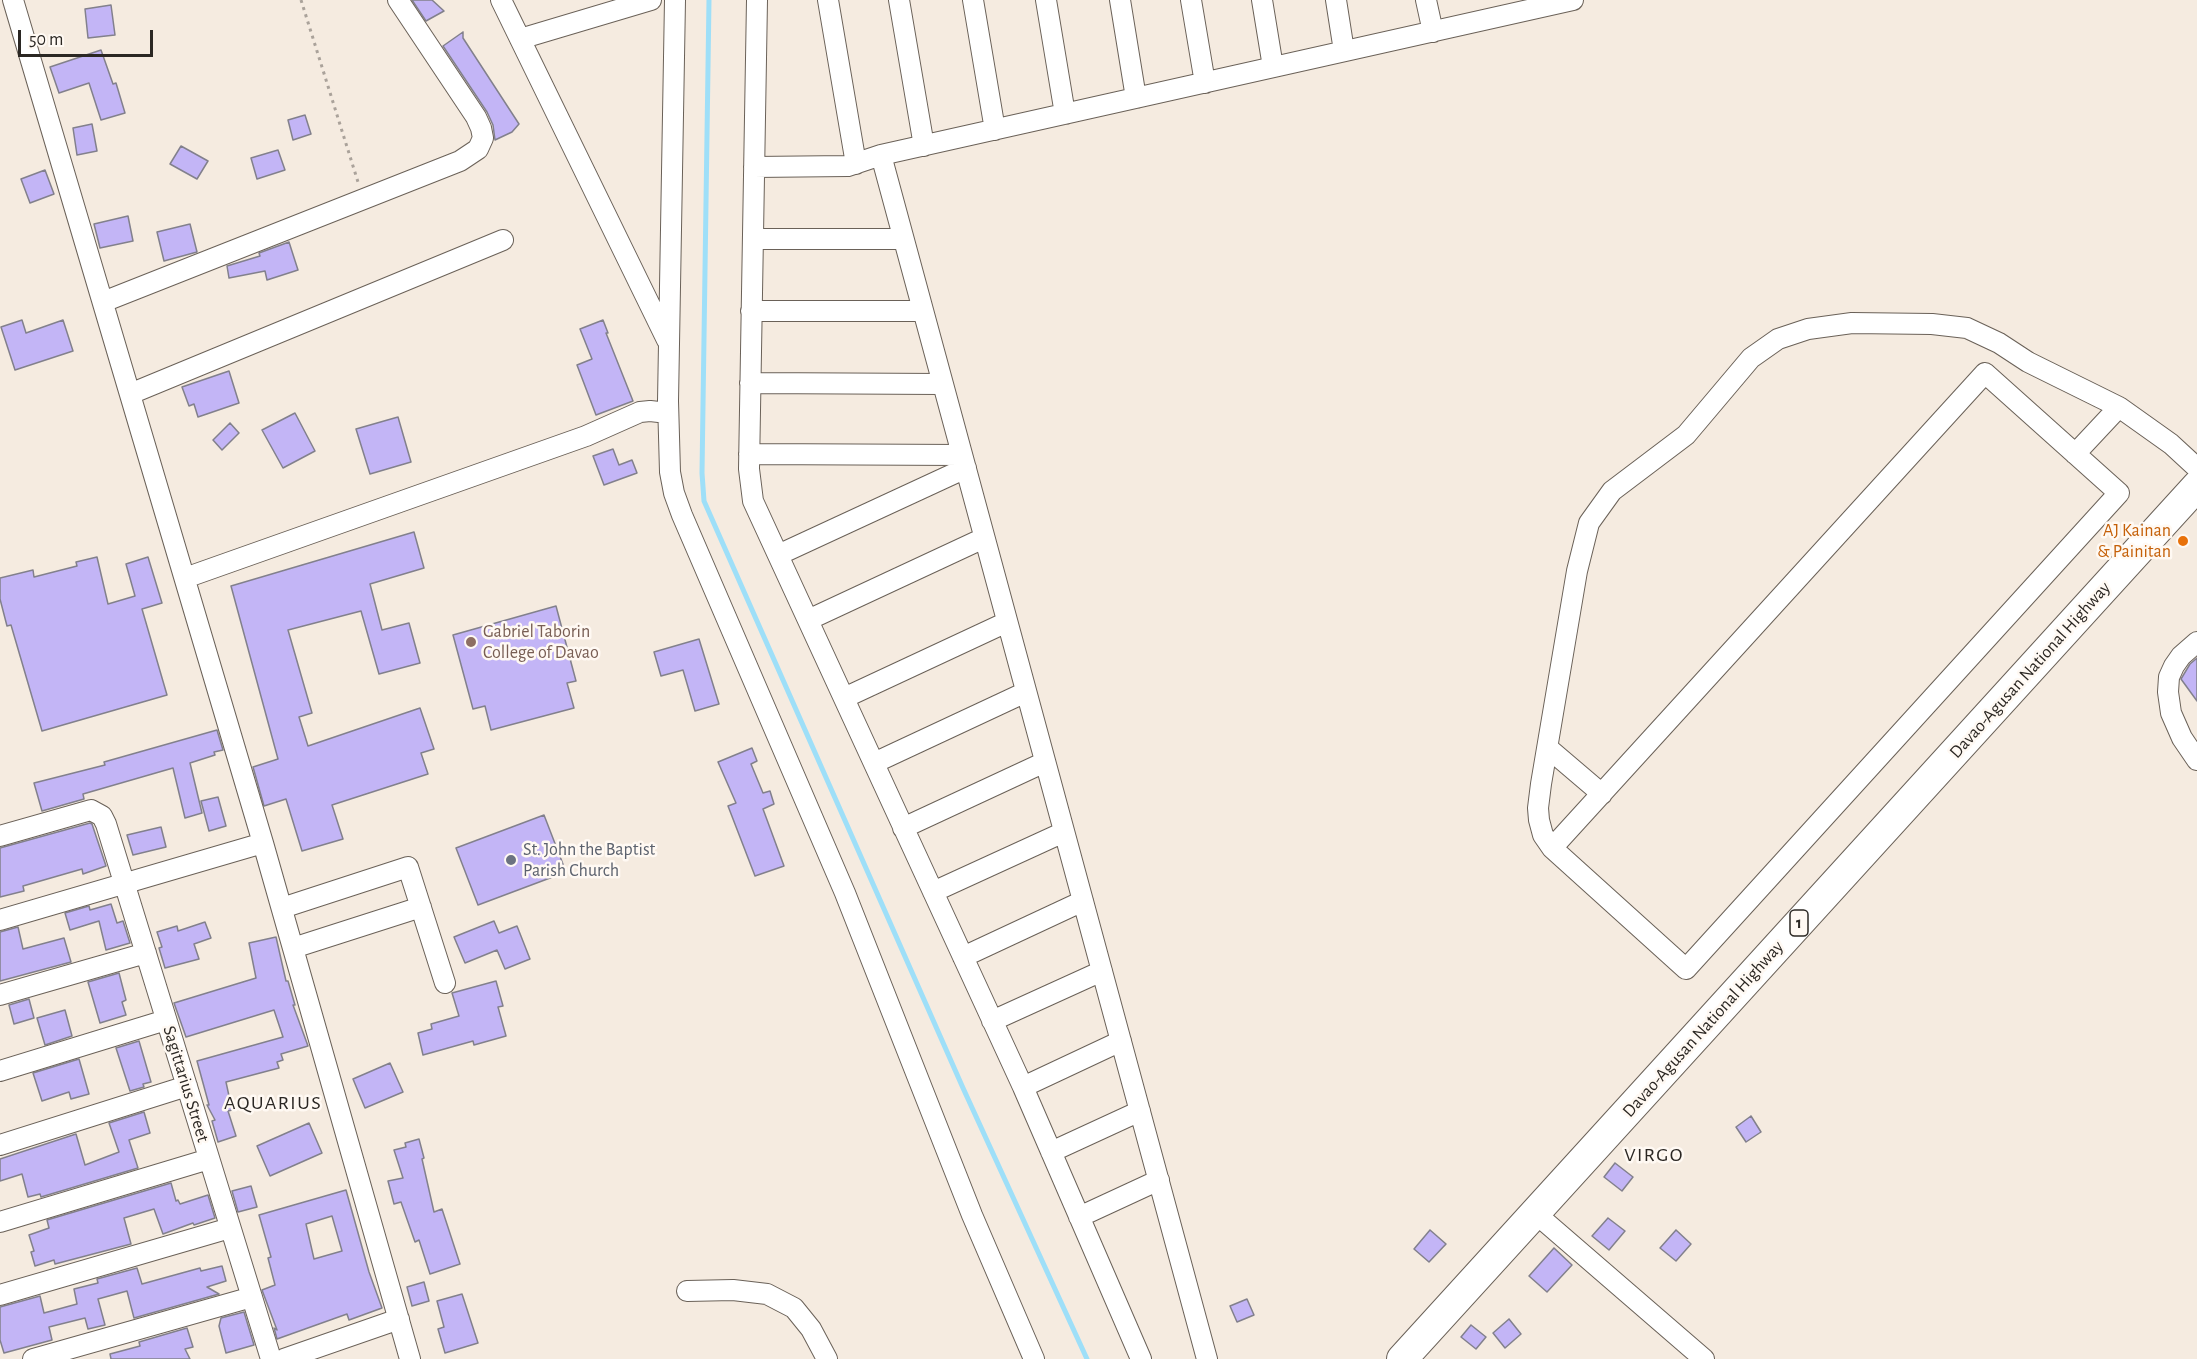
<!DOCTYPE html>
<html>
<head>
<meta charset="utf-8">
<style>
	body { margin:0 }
	#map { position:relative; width:2197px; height:1359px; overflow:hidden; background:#f5ebe0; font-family:"Alegreya Sans",sans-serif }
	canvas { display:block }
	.scale { position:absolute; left:18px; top:30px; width:135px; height:27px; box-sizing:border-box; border:3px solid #2b2723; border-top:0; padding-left:8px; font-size:18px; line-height:21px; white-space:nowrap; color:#2b2723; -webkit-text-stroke:4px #fff9f3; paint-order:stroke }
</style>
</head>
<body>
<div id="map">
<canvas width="2197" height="1359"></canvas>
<div class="scale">50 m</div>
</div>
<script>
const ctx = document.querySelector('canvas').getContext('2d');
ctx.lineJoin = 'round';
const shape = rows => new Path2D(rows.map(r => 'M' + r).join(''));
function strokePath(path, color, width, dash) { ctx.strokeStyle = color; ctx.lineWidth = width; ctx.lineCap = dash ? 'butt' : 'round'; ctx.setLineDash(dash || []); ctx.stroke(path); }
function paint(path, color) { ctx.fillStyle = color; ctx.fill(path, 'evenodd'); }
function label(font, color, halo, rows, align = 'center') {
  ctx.font = font + ' "Alegreya Sans",sans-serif'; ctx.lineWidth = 5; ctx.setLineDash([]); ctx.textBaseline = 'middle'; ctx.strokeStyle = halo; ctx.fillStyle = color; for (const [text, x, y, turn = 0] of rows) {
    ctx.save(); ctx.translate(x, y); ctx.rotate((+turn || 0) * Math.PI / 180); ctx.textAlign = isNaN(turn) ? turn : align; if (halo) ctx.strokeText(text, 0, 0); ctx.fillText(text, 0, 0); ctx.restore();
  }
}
const stream = shape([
	[709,0,702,473,704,501,963,1088,1087,1359]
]);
const building = shape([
	[412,0,432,0,444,11,426,21,412,0],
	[111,5,115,35,88,38,85,9,111,5],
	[463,32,463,38,519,124,512,132,495,140,493,125,487,112,443,46,463,32],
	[101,50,113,84,116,83,125,113,101,120,89,83,59,93,50,67,101,50],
	[305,115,311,134,293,140,288,120,305,115],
	[92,124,97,151,77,155,73,128,92,124],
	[181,146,208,161,197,179,170,164,181,146],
	[278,150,285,170,257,179,251,158,278,150],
	[45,170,54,194,30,203,21,179,45,170],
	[128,216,133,241,100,248,94,224,128,216],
	[190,224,197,252,164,261,157,232,190,224],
	[289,242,298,270,267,280,265,271,229,278,227,266,260,256,259,253,289,242],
	[22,320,26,333,63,320,73,351,15,370,1,327,22,320],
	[603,320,608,333,606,333,633,401,596,415,577,365,592,359,580,329,603,320],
	[229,371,239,403,198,417,194,404,189,406,182,387,229,371],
	[295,413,315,451,283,468,262,430,295,413],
	[398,417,411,462,370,474,356,429,398,417],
	[230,423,239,433,222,450,213,440,230,423],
	[613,449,619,465,632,460,637,473,604,485,593,456,613,449],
	[414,532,424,568,370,584,382,630,409,623,420,663,379,674,361,611,288,630,312,713,299,717,308,746,420,708,434,749,421,753,428,774,332,805,343,839,302,851,286,799,264,806,253,767,278,759,231,586,414,532],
	[97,557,108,604,135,596,126,564,148,557,162,603,142,609,167,695,42,731,11,625,7,626,0,599,0,578,33,570,34,577,77,566,76,562,97,557],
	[556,606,576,681,567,683,574,708,491,730,485,706,473,709,453,635,556,606],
	[699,639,719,704,695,711,683,670,661,676,654,652,699,639],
	[2197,658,2197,701,2181,679,2190,664,2197,658],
	[217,730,223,750,214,752,215,755,190,763,202,813,185,818,173,768,83,794,84,799,42,811,34,783,105,765,104,762,217,730],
	[752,748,757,761,751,764,763,793,770,791,774,804,763,809,784,866,755,876,728,806,736,803,718,762,752,748],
	[218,797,226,826,209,831,201,801,218,797],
	[544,815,566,872,478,905,456,848,544,815],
	[90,823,92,824,106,866,83,874,82,869,23,886,24,891,0,897,0,848,90,823],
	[161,827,166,847,133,855,127,835,161,827],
	[111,904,117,923,123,921,130,943,106,950,99,921,70,930,65,913,89,906,90,910,111,904],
	[494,921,499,933,517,926,530,959,505,969,497,950,465,963,454,937,494,921],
	[205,922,211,938,194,944,199,959,165,968,159,948,162,947,157,932,177,926,178,931,205,922],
	[18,927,23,949,64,938,71,962,0,981,0,932,18,927],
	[276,937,286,981,288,981,295,1005,293,1005,308,1046,281,1054,283,1060,277,1062,279,1068,226,1082,232,1110,228,1111,236,1136,218,1142,212,1121,215,1120,207,1105,209,1105,197,1061,283,1037,274,1010,186,1037,174,1003,256,978,249,943,276,937],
	[119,973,126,1000,122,1002,126,1015,100,1023,88,982,119,973],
	[496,981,503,1006,498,1007,506,1036,474,1045,473,1041,423,1055,418,1033,432,1029,431,1024,459,1016,452,993,496,981],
	[29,999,34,1018,14,1024,9,1005,29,999],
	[65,1010,72,1036,45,1045,37,1018,65,1010],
	[139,1041,151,1082,143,1084,144,1087,130,1091,116,1048,139,1041],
	[79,1059,89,1094,71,1099,69,1092,42,1101,33,1073,79,1059],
	[390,1063,403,1092,365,1108,353,1079,390,1063],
	[144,1112,150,1133,129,1140,138,1168,41,1197,40,1194,28,1197,22,1174,0,1181,0,1159,76,1134,85,1165,119,1152,109,1123,144,1112],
	[1751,1116,1761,1132,1746,1142,1736,1127,1751,1116],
	[309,1123,322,1153,270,1176,257,1146,309,1123],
	[419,1139,424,1158,422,1159,434,1212,442,1209,460,1264,430,1274,419,1240,415,1242,401,1202,394,1204,388,1181,403,1178,394,1150,406,1147,405,1143,419,1139],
	[1615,1163,1633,1177,1622,1191,1604,1177,1615,1163],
	[171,1183,176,1201,178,1200,180,1204,208,1195,215,1218,194,1225,193,1223,163,1234,154,1209,124,1218,131,1244,55,1264,54,1260,35,1266,31,1252,34,1251,29,1235,49,1228,47,1220,171,1183],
	[251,1186,257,1207,238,1212,232,1191,251,1186],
	[346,1190,369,1272,382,1308,349,1320,347,1314,277,1339,274,1328,277,1330,262,1290,275,1285,268,1258,271,1257,259,1215,346,1190],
	[332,1216,342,1251,314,1259,306,1224,332,1216],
	[1608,1218,1625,1231,1609,1250,1592,1236,1608,1218],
	[1430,1230,1446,1244,1429,1262,1414,1249,1430,1230],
	[1676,1230,1691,1244,1676,1261,1660,1248,1676,1230],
	[1554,1248,1572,1265,1547,1292,1529,1276,1554,1248],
	[222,1266,226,1281,207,1287,219,1294,134,1318,127,1291,98,1299,105,1325,88,1329,85,1318,49,1327,52,1340,4,1353,0,1340,0,1307,40,1296,44,1313,77,1304,74,1289,98,1283,97,1279,137,1268,142,1284,200,1268,201,1271,222,1266],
	[424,1282,429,1301,412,1306,407,1287,424,1282],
	[462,1294,478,1343,445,1353,438,1329,444,1327,437,1301,462,1294],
	[1247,1299,1254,1315,1237,1322,1230,1306,1247,1299],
	[244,1312,254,1345,226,1353,219,1326,221,1318,244,1312],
	[1509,1319,1521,1334,1505,1348,1493,1333,1509,1319],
	[1471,1325,1486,1337,1476,1349,1461,1337,1471,1325],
	[187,1328,193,1347,185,1349,190,1359,111,1359,110,1354,140,1346,139,1342,187,1328]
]);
const path = shape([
	[301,0,358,182]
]);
const minor = shape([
	[13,0,263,843,410,1359],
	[501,0,667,340],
	[675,0,668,401,670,472,674,493,682,515,845,893,972,1215,1034,1359],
	[757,0,749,469,753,501,1023,1087,1141,1359],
	[828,0,856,164],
	[899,0,924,146],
	[973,0,995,130],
	[1046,0,1065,114],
	[1120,0,1136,98],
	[1191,0,1205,83],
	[1262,0,1273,67],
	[1336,0,1344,51],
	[1426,0,1433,32],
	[520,39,651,0],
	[881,155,1207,1359],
	[754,167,848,166,881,155,1573,0],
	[753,239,903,239],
	[103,302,460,161,478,149,483,138,481,128,476,117,398,0],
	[751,311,923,311],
	[750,383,942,384],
	[130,394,503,240],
	[749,454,962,455],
	[2075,454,2119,407],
	[778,555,966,468],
	[185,578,586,436,640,412,650,411,668,413],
	[808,620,984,538],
	[2197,642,2181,656,2174,666,2169,677,2168,692,2171,713,2182,738,2197,760],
	[844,698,1007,622],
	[1548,748,1602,794],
	[874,763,1026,692],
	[903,828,1045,762],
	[0,836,91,810,102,816,106,824,271,1359],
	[1552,848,1985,373,2119,493,1686,969,1552,848,1543,835,1539,820,1538,808,1541,784,1577,571,1589,523,1612,491,1686,435,1751,358,1778,339,1808,329,1852,323,1932,324,1967,328,1999,343,2028,362,2119,407,2171,444,2197,468],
	[933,892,1064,832],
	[282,908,408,867,445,983],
	[0,920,263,843],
	[293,948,421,907],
	[963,957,1083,901],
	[0,995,146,953],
	[992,1021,1102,971],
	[0,1071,166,1020],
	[1023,1087,1121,1041],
	[0,1145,187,1086],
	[1051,1152,1140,1111],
	[1535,1213,1704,1359],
	[1079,1217,1159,1180],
	[0,1222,209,1159],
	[687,1291,733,1290,767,1294,794,1308,811,1329,827,1359],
	[0,1295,230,1228],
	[33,1359,252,1297],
	[284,1359,399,1319]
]);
const highway = shape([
	[1402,1359,2197,486]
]);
const markers = [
	[2183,541,6,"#e8710a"],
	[471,642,6,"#8d6e63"],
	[511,860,6,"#6b7280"]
];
const shields = [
	[1799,923,18]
];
const shieldNames = [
	["1",1799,923]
];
const foodNames = [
	["AJ Kainan",2171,531],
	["& Painitan",2171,552]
];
const educationNames = [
	["Gabriel Taborin",483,632],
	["College of Davao",483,653]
];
const streetNames = [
	["Davao-Agusan National Highway",2030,670,-48],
	["Davao-Agusan National Highway",1703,1029,-48],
	["Sagittarius Street",186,1084,73]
];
const worshipNames = [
	["St. John the Baptist",523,850],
	["Parish Church",523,871]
];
const neighbourhoodNames = [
	["AQUARIUS",273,1103],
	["VIRGO",1654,1155]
];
strokePath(stream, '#9edff8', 5);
paint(building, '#c3b5f6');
strokePath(building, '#82808c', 1.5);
strokePath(minor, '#6a6158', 22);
strokePath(highway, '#6a6158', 32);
strokePath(path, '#aaa29a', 3, [3, 4.5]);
strokePath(minor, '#fff', 20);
strokePath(highway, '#fff', 30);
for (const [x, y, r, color] of markers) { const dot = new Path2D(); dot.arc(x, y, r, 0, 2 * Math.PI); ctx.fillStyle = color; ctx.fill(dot); strokePath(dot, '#fff9f3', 2); }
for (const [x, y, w] of shields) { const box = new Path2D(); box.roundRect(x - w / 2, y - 13, w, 26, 4.5); ctx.fillStyle = '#fff9f3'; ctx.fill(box); strokePath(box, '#2b2723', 1.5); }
label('bold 16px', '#2b2723', null, shieldNames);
label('18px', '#c56008', '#fff9f3', foodNames, 'right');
label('18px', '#785e54', '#fff9f3', educationNames, 'left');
label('18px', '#2b2723', '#fff9f3', streetNames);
label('18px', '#5b616d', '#fff9f3', worshipNames, 'left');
ctx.letterSpacing = '1.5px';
label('20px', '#2b2723', '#fff9f3', neighbourhoodNames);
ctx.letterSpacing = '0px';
</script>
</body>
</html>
